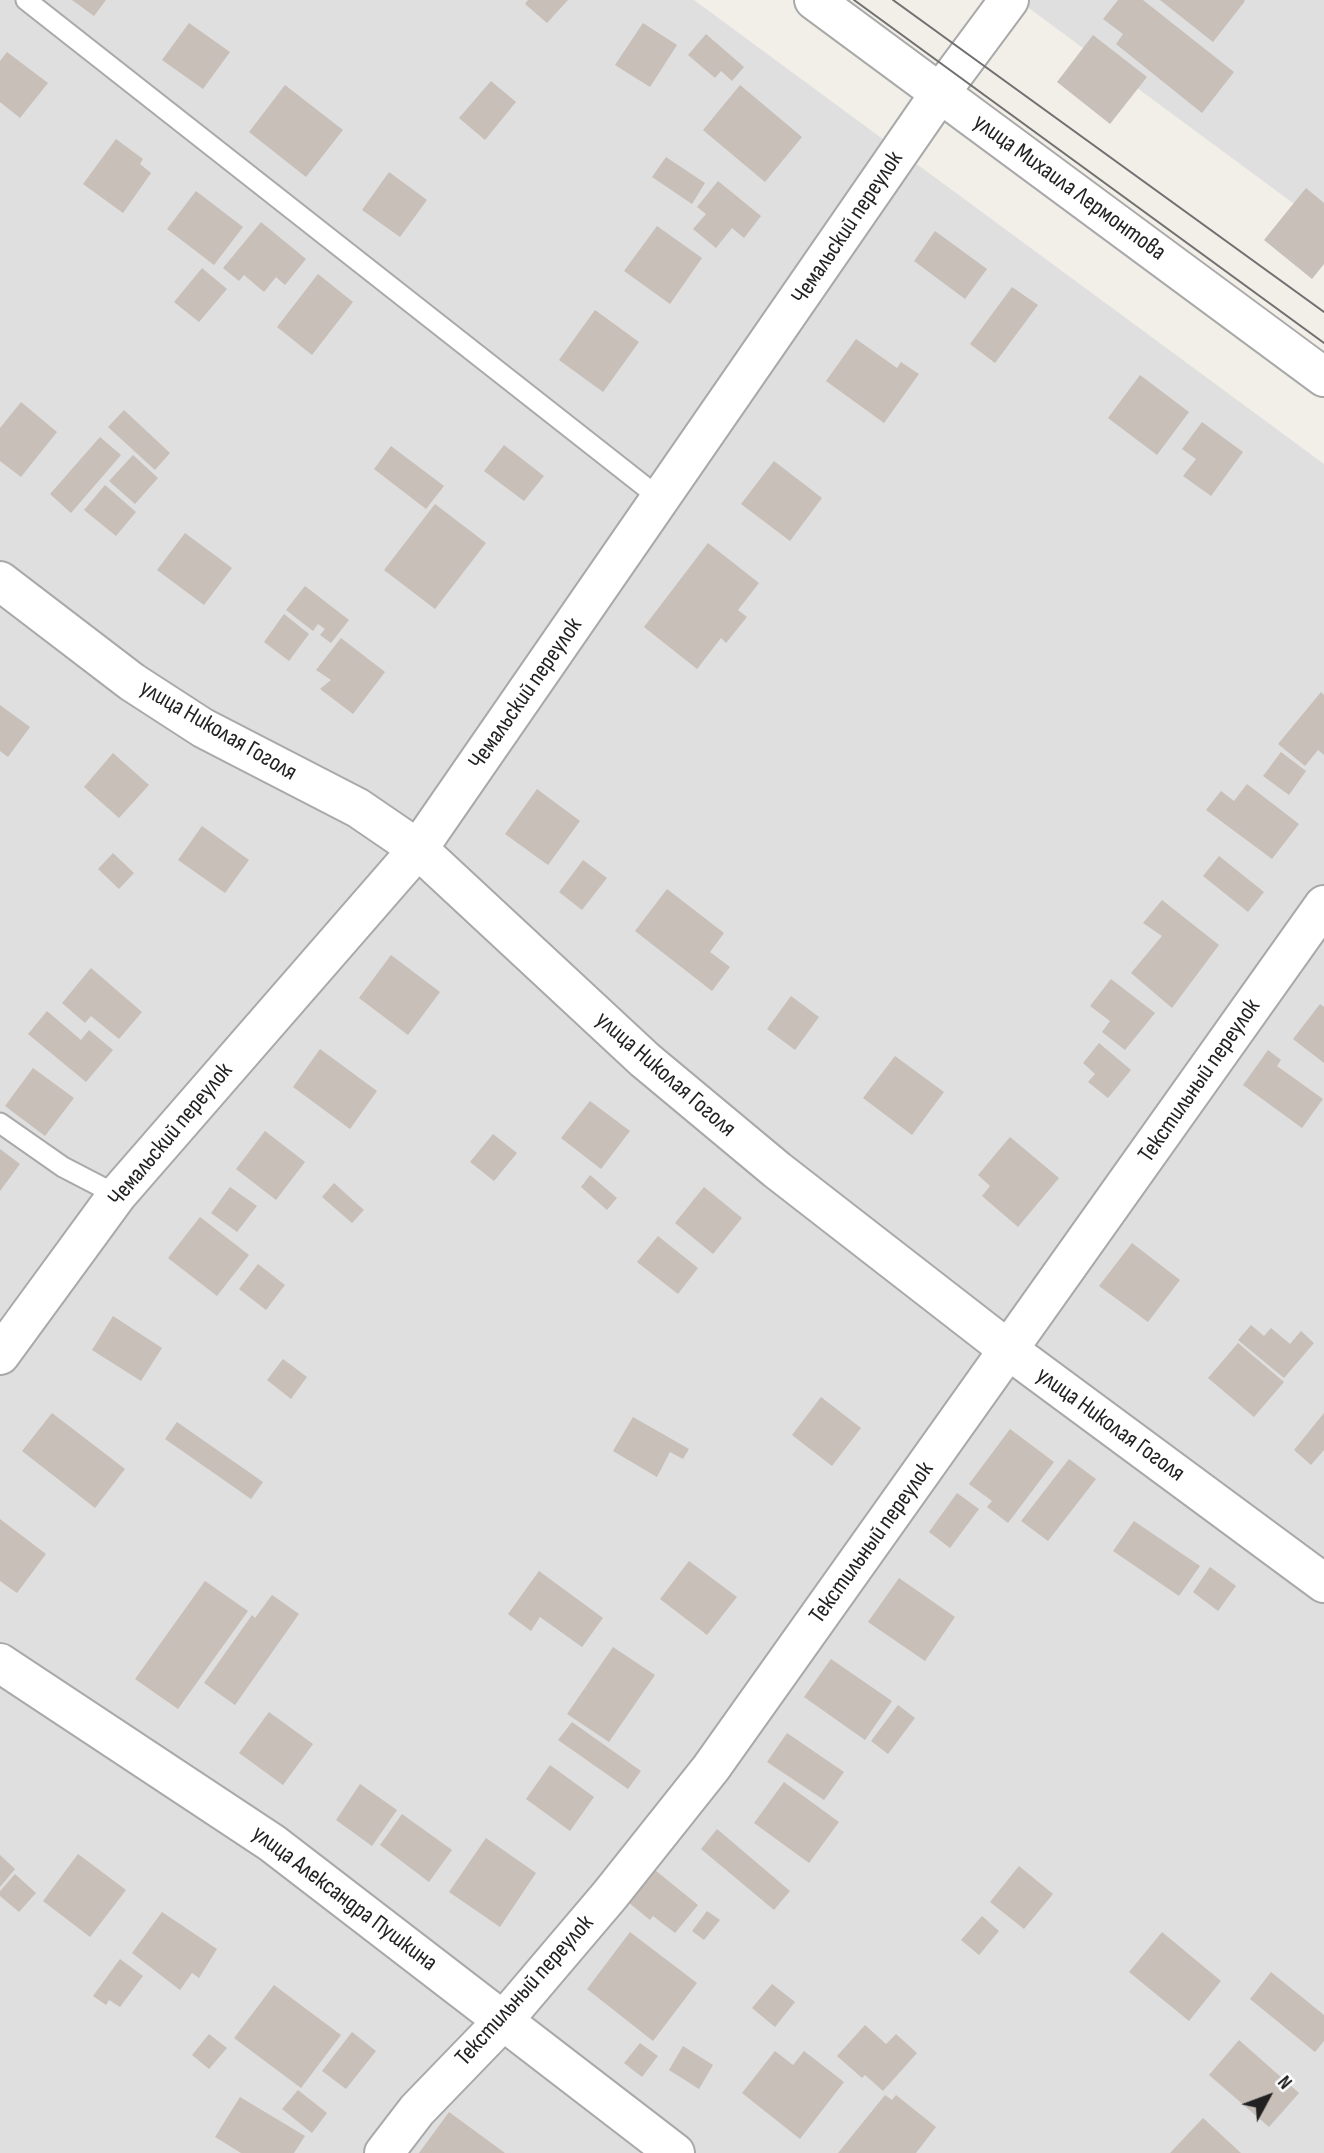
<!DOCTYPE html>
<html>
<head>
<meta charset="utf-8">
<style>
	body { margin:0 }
	#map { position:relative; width:1324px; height:2153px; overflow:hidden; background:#f2efe9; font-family:"Sofia Sans Condensed",sans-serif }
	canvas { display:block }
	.north { position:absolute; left:1233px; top:2062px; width:70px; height:70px; -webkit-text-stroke:5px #fff; paint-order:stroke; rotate:49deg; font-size:19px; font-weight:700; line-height:28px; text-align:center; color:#222 }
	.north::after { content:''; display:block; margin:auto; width:24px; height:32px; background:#222; clip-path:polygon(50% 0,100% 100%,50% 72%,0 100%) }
</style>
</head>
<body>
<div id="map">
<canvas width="1324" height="2153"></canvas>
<div class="north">N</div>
</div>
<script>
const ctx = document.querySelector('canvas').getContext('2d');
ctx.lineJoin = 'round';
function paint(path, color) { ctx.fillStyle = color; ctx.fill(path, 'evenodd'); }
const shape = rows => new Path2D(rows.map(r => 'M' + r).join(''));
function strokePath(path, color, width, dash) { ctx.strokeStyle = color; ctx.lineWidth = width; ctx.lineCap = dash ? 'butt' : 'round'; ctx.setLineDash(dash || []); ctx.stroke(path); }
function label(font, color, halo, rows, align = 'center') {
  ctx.font = font + ' "Sofia Sans Condensed",sans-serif'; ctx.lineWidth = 5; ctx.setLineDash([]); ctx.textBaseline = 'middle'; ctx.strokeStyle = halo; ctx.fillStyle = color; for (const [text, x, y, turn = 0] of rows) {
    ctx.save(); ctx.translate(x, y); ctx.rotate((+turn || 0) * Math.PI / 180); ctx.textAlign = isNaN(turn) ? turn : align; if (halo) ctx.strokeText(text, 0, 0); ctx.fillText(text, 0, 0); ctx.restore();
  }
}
const residential = shape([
	[0,0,694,0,1324,464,1324,2153,0,2153],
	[1018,0,1324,0,1324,226]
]);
const building = shape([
	[72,0,106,0,94,16],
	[528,0,568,0,547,23,525,4],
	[1118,0,1143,0,1234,72,1202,113,1116,44,1123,34,1103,19],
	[1160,0,1244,0,1245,1,1213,42],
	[189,23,230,52,203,89,162,60],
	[643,23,677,45,650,87,615,65],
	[706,34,744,67,732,81,721,71,715,78,688,55],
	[1093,35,1147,77,1110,124,1057,82],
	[7,52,48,83,20,118,0,102,0,61],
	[491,81,516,102,485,140,459,118],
	[285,85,343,130,306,177,249,132],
	[740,85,802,137,765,182,703,130],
	[116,139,143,159,140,164,151,173,123,213,83,184],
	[666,157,705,183,692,204,652,177],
	[389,172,427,200,400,237,362,210],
	[718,181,761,216,744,238,732,228,716,248,693,229,706,214,697,207],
	[1306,188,1324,203,1324,264,1312,279,1264,240],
	[196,191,243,227,214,265,167,229],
	[261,222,306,259,285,285,276,277,264,292,244,275,239,281,223,268],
	[657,226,702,258,670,304,624,271],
	[935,231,987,269,965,299,914,261],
	[202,268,227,289,199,322,174,302],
	[318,274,353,302,312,355,277,327],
	[1012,287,1038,305,995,363,970,344],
	[595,310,639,342,603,392,559,360],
	[856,339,897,368,901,362,919,374,884,423,826,381],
	[1140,375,1189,412,1157,455,1108,418],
	[21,402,57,432,21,477,0,461,0,428],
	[124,410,170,453,155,470,108,427],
	[1202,422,1243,452,1211,496,1183,476,1196,459,1182,449],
	[100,437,121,455,71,513,50,494],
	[504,445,544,476,524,501,484,471],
	[391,446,444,486,426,509,374,469],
	[133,455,158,478,135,504,109,481],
	[774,461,822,498,790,541,741,504],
	[105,485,136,512,116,536,84,510],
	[435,504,486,543,435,609,384,570],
	[185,533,232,568,204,605,157,570],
	[708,543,759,583,738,610,747,617,726,643,721,638,697,669,644,627],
	[305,586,349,620,331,643,320,635,325,629,318,624,313,631,286,610],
	[284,614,309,634,289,661,264,642],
	[341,638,385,672,353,714,320,689,331,680,316,670],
	[1321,692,1324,695,1324,755,1318,750,1305,766,1278,744],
	[0,705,30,727,8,757,0,751],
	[1281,752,1306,771,1289,795,1263,776],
	[113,753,149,785,119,818,84,787],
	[1247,784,1299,824,1272,859,1206,810,1221,791,1234,801],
	[537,789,580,821,548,865,505,834],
	[202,826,249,860,225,893,178,860],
	[113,853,134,873,119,889,98,869],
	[1219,856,1264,892,1248,912,1203,876],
	[583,860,607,878,582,910,559,892],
	[667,889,724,933,710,952,730,967,712,991,635,931],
	[1162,900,1219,945,1172,1008,1131,973,1162,936,1143,923],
	[391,955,440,992,408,1035,359,998],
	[91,968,142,1012,119,1039,91,1016,85,1023,62,1003],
	[1111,979,1155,1013,1125,1050,1102,1032,1110,1021,1090,1006],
	[791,996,819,1017,795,1050,767,1029],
	[1320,1004,1324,1007,1324,1063,1293,1039],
	[47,1011,81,1040,89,1030,113,1050,86,1082,28,1034],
	[1099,1043,1131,1070,1108,1098,1088,1082,1095,1074,1083,1063],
	[320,1049,377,1091,350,1129,293,1087],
	[1268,1050,1281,1060,1277,1066,1323,1099,1302,1128,1243,1085],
	[895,1056,944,1092,912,1135,863,1098],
	[33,1068,74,1098,45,1136,5,1106],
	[590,1101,630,1131,601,1169,561,1138],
	[265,1131,305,1162,276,1200,236,1169],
	[493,1134,517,1153,494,1181,470,1162],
	[1010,1137,1059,1178,1018,1227,982,1196,990,1186,978,1175],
	[0,1149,20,1164,0,1191],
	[590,1175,617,1198,607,1210,581,1187],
	[334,1183,364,1210,352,1223,322,1197],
	[230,1187,257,1206,237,1232,211,1213],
	[704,1187,742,1218,713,1254,675,1223],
	[200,1217,249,1255,217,1296,168,1258],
	[658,1236,698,1268,678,1294,637,1262],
	[1132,1243,1180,1280,1148,1322,1099,1286],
	[258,1264,285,1285,266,1310,239,1289],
	[113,1316,162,1348,141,1381,92,1350],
	[1251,1325,1264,1336,1271,1328,1290,1344,1301,1331,1314,1343,1284,1378,1238,1340],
	[1238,1343,1284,1382,1254,1417,1208,1378],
	[283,1359,307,1377,291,1399,267,1380],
	[821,1397,861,1428,832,1466,792,1435],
	[52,1413,125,1469,95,1508,22,1451],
	[1324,1413,1324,1450,1311,1465,1294,1450],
	[633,1417,689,1449,683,1459,670,1452,657,1477,613,1451],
	[177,1422,263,1482,251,1499,165,1439],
	[1010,1429,1054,1462,1008,1523,987,1507,992,1501,969,1484],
	[1069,1459,1096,1479,1048,1541,1021,1521],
	[957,1493,979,1509,950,1548,929,1532],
	[0,1519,46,1554,17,1593,0,1581],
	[1134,1521,1200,1566,1179,1596,1113,1551],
	[689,1561,737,1597,707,1635,660,1599],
	[1210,1567,1236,1586,1218,1611,1193,1592],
	[539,1571,603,1618,582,1647,540,1617,531,1631,508,1614],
	[899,1578,955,1617,925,1661,868,1622],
	[205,1581,248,1611,178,1709,135,1679],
	[272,1595,299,1614,235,1705,204,1683,252,1615,255,1618],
	[613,1647,655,1675,609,1742,567,1714],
	[831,1659,892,1701,865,1740,804,1697],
	[898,1705,915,1718,888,1754,871,1741],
	[269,1712,313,1744,283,1785,239,1753],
	[572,1722,641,1771,628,1789,558,1740],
	[787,1733,844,1772,824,1800,767,1762],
	[550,1765,594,1797,570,1831,526,1799],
	[784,1782,839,1822,809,1863,754,1823],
	[360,1784,397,1810,372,1846,336,1820],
	[402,1814,452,1850,429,1882,380,1845],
	[717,1829,790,1891,774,1910,701,1849],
	[486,1838,536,1873,500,1927,449,1892],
	[78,1854,126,1890,90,1937,43,1901],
	[0,1855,15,1869,0,1887],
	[1019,1866,1053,1894,1024,1929,990,1902],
	[655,1870,698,1905,675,1933,653,1916,650,1920,628,1902],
	[15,1874,36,1893,19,1912,0,1896,0,1891],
	[707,1911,720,1920,704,1940,692,1931],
	[162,1912,217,1949,199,1978,192,1973,180,1990,132,1953],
	[982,1916,999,1931,979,1955,961,1940],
	[630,1932,697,1983,653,2041,587,1989],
	[1162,1932,1221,1981,1189,2021,1129,1972],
	[120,1959,143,1976,120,2007,109,2000,106,2005,93,1996],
	[1271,1972,1324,2015,1324,2041,1315,2052,1250,1999],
	[772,1984,795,2002,775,2027,752,2008],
	[274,1985,341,2035,301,2088,234,2038],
	[865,2025,886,2044,896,2034,917,2053,883,2091,865,2075,862,2078,837,2056],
	[352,2032,376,2051,346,2089,322,2071],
	[209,2034,227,2048,209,2069,192,2055],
	[1239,2040,1299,2093,1269,2127,1209,2075],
	[640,2043,658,2056,642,2077,624,2063],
	[683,2046,713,2065,699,2089,669,2070],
	[775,2051,793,2065,804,2051,844,2082,800,2139,742,2093],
	[298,2090,327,2113,312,2133,282,2109],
	[885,2095,892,2100,896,2095,936,2127,916,2153,838,2153],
	[240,2097,305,2136,294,2153,241,2153,215,2137],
	[449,2112,505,2153,419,2153],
	[1203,2118,1241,2153,1170,2153]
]);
const lane = shape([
	[26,0,662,500],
	[0,1123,63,1167,117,1195]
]);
const street = shape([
	[814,0,1324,377],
	[0,581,132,682,203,728,358,808,418,849,645,1060,777,1170,1010,1351,1324,1583],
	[0,1355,117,1195,418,849,940,93,1009,0],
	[0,1663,272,1843,675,2153],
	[384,2153,417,2110,503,2021,610,1895,711,1768,1324,905]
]);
const tram = shape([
	[854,0,1324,343],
	[893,0,1324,312]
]);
const streetNames = [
	["улица Михаила Лермонтова",1069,188,36],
	["Чемальский переулок",848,228,-56],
	["Чемальский переулок",526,694,-55],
	["улица Николая Гоголя",218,731,30],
	["улица Николая Гоголя",665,1075,41],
	["Текстильный переулок",1200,1081,-55],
	["Чемальский переулок",171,1135,-50],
	["улица Николая Гоголя",1110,1425,36],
	["Текстильный переулок",872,1543,-54],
	["улица Александра Пушкина",344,1899,37],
	["Текстильный переулок",525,1991,-48]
];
paint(residential, '#e0dfdf');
paint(building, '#c7bfb8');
strokePath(lane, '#a9a9a9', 23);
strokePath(street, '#a9a9a9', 42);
strokePath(lane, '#fff', 19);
strokePath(street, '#fff', 38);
strokePath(tram, '#707070', 2);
label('24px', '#222', '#fff', streetNames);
</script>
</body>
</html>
